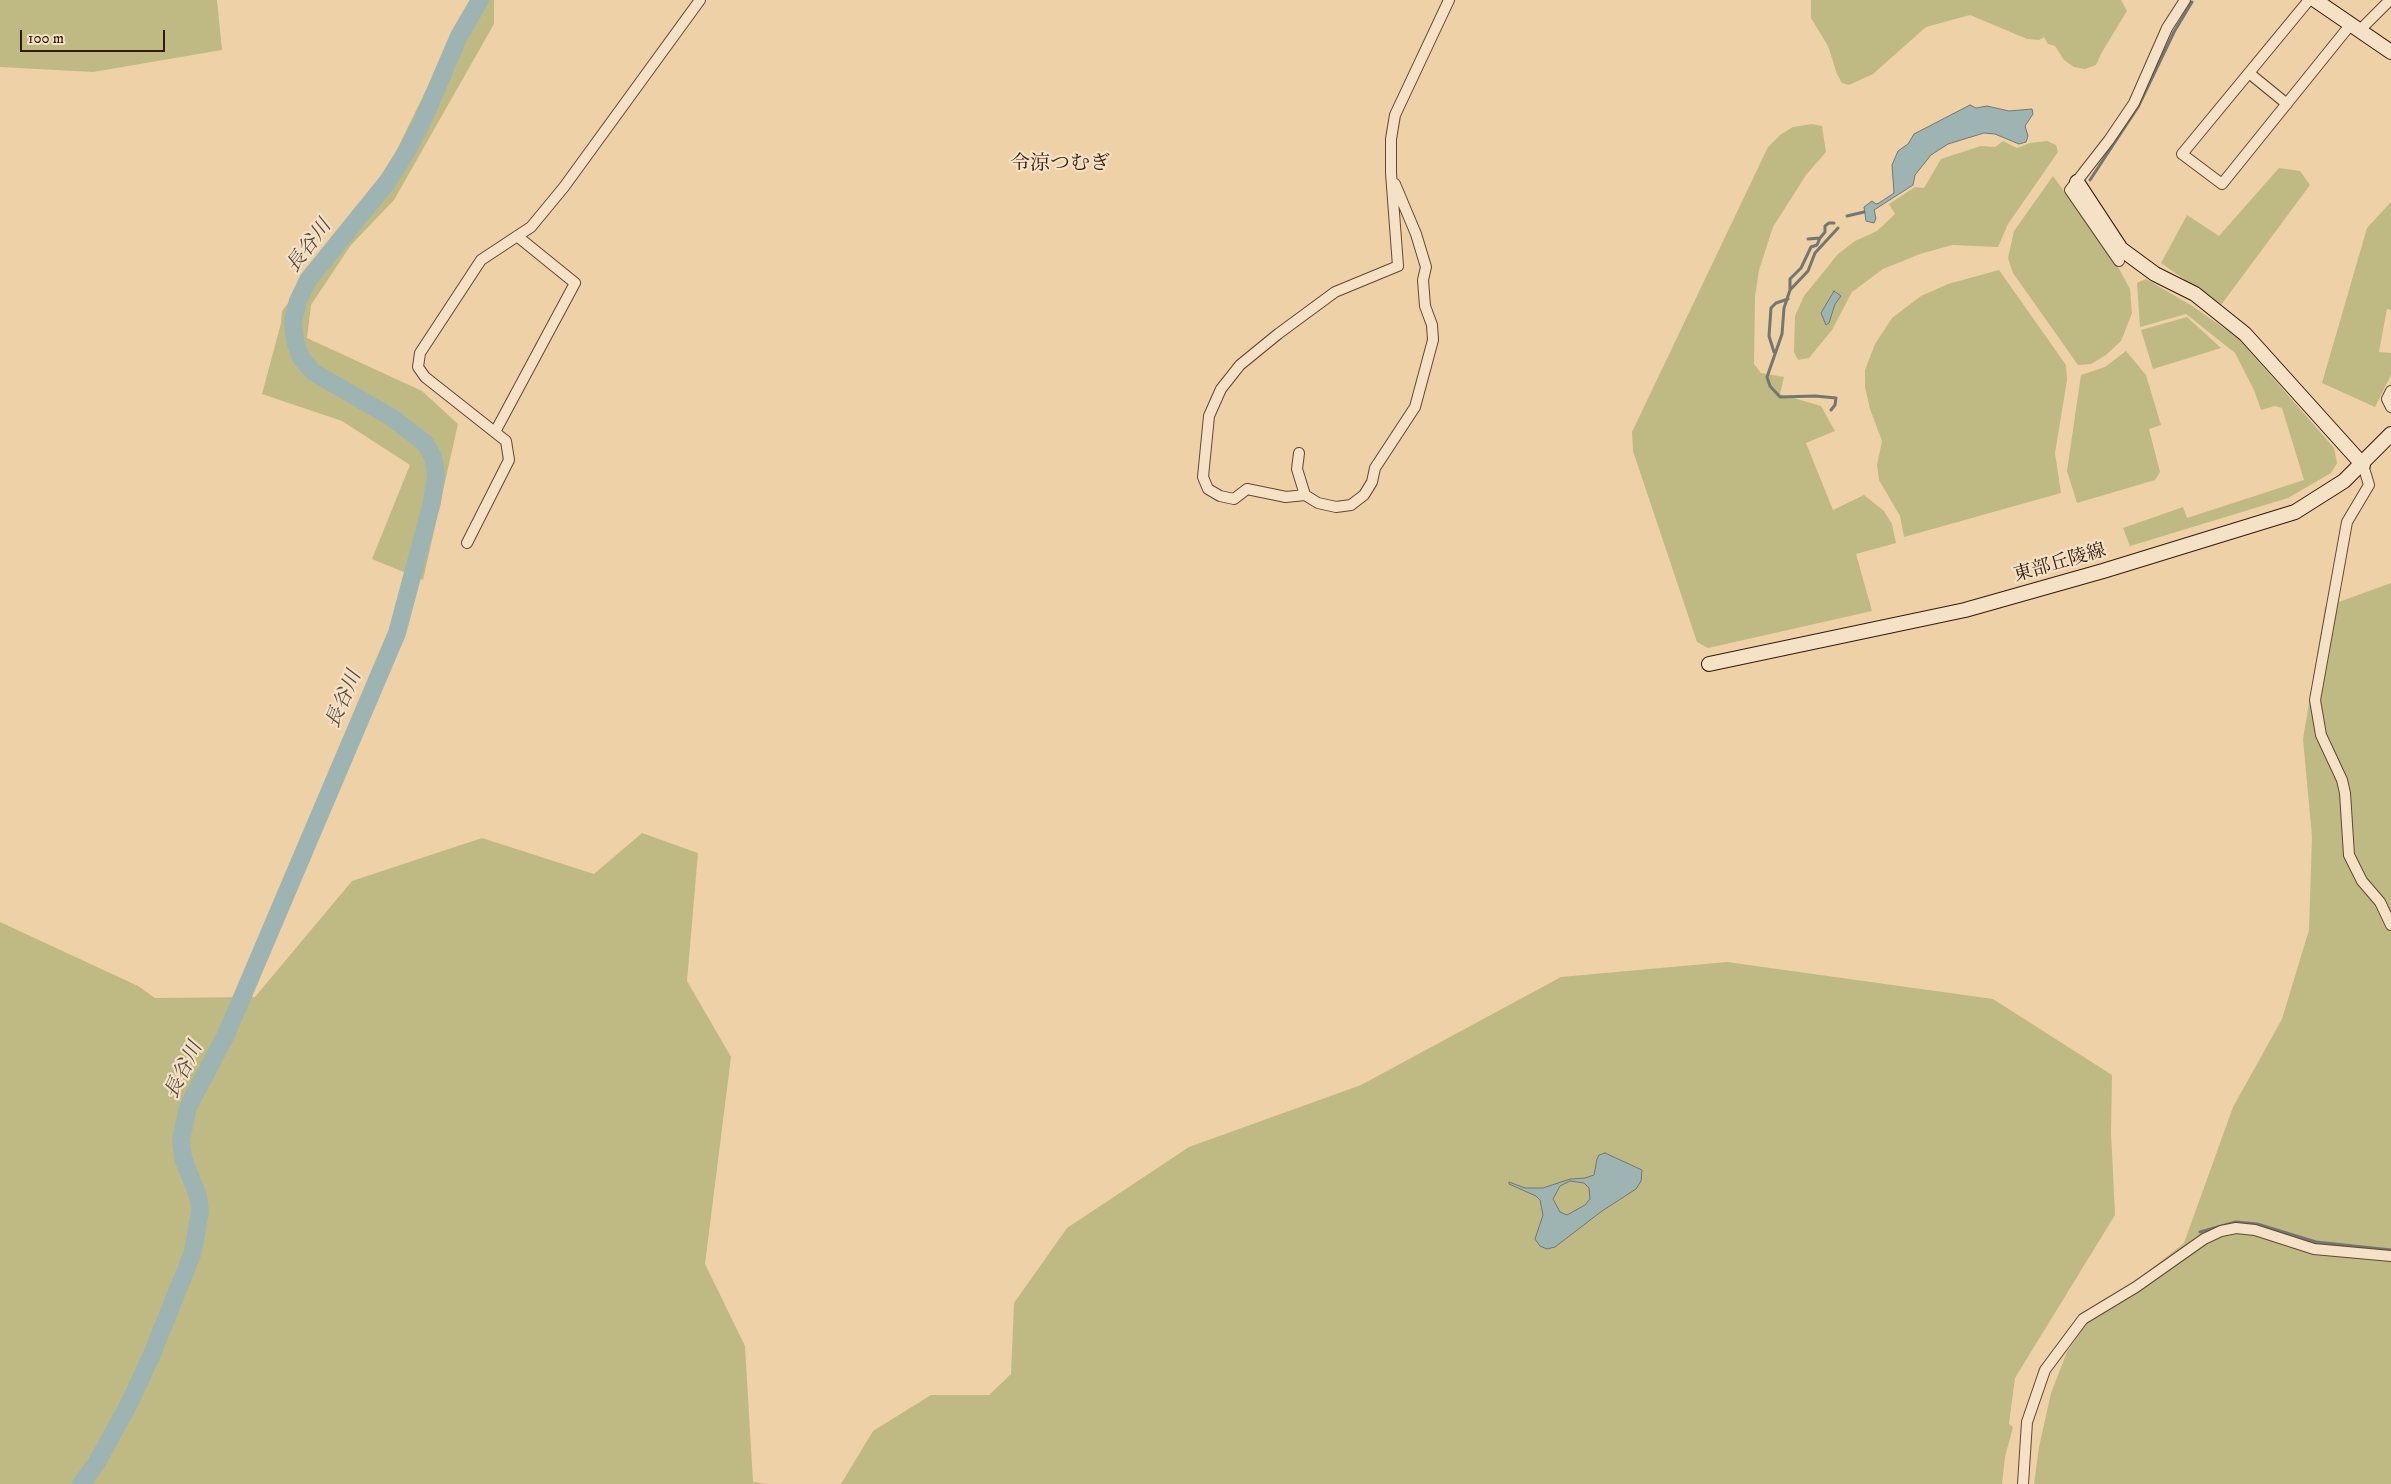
<!DOCTYPE html>
<html>
<head>
<meta charset="utf-8">
<style>
	body { margin:0 }
	#map { position:relative; width:2391px; height:1484px; overflow:hidden; background:#eed1a7; font-family:"IM FELL DW Pica",serif }
	canvas { display:block }
	.scale { position:absolute; left:20px; top:30px; width:145px; height:22px; box-sizing:border-box; border:2px solid #33190e; border-top:0; padding-left:6px; font-size:15px; line-height:18px; white-space:nowrap; color:#33190e; -webkit-text-stroke:4px #f4e1c6; paint-order:stroke }
</style>
</head>
<body>
<div id="map">
<canvas width="2391" height="1484"></canvas>
<div class="scale">100 m</div>
</div>
<script>
const ctx = document.querySelector('canvas').getContext('2d');
ctx.lineJoin = 'round';
function paint(path, color) { ctx.fillStyle = color; ctx.fill(path, 'evenodd'); }
const shape = rows => new Path2D(rows.map(r => 'M' + r).join(''));
function strokePath(path, color, width, dash) { ctx.strokeStyle = color; ctx.lineWidth = width; ctx.lineCap = dash ? 'butt' : 'round'; ctx.setLineDash(dash || []); ctx.stroke(path); }
function label(font, color, halo, rows, align = 'center') {
  ctx.font = font + ' "IM FELL DW Pica","Noto Serif JP",serif'; ctx.lineWidth = 4.5; ctx.setLineDash([]); ctx.textBaseline = 'middle'; ctx.strokeStyle = halo; ctx.fillStyle = color; for (const [text, x, y, turn = 0] of rows) {
    ctx.save(); ctx.translate(x, y); ctx.rotate((+turn || 0) * Math.PI / 180); ctx.textAlign = isNaN(turn) ? turn : align; if (halo) ctx.strokeText(text, 0, 0); ctx.fillText(text, 0, 0); ctx.restore();
  }
}
const green = shape([
	[0,0,217,0,222,50,93,72,0,67],
	[470,0,494,0,494,24,394,200,351,245,311,305,307,338,422,391,458,424,423,580,372,559,410,465,342,421,262,394,281,323,282,311,385,174],
	[1811,0,2121,0,2127,11,2102,52,2096,65,2085,69,2074,67,2064,60,2055,46,2048,44,2044,37,2039,40,2027,39,1970,15,1926,27,1873,74,1849,85,1842,83,1837,74,1828,46,1811,18],
	[1812,124,1822,126,1826,152,1806,175,1773,227,1759,270,1755,297,1754,364,1761,373,1784,377,1780,394,1821,406,1835,431,1806,443,1833,510,1864,495,1884,511,1892,524,1896,543,1856,554,1872,611,1708,648,1697,642,1633,451,1632,432,1768,147,1780,135,1793,127],
	[2003,141,2017,148,2030,143,2047,141,2056,145,2058,152,2008,224,1998,247,1952,245,1920,254,1883,269,1852,292,1832,330,1809,358,1798,360,1794,352,1795,316,1804,296,1838,254,1855,241,1877,231,1895,214,1889,204,1915,187,1924,188,1941,159,1981,146,1995,147],
	[2279,168,2300,171,2310,185,2221,305,2161,263,2187,215,2219,236],
	[2053,176,2118,267,2130,289,2132,313,2121,341,2106,355,2091,364,2078,365,2013,273,2008,258,2014,231],
	[2391,202,2391,310,2387,309,2379,352,2391,353,2391,375,2375,407,2322,383,2367,228],
	[1999,270,2066,365,2067,380,2055,453,2061,493,1904,537,1900,516,1879,480,1877,465,1882,441,1870,409,1865,387,1865,370,1875,344,1892,318,1921,296,1948,284],
	[2146,279,2194,307,2239,339,2334,448,2337,463,2331,473,2288,498,2130,546,2123,528,2183,507,2187,518,2304,480,2282,408,2275,406,2261,410,2254,390,2235,353,2186,314,2140,327,2137,283],
	[2187,317,2221,348,2153,369,2141,330],
	[2126,351,2146,375,2161,425,2149,429,2160,472,2155,480,2077,503,2067,471,2081,375,2105,367],
	[2391,583,2391,1484,2034,1484,2039,1447,2051,1393,2067,1352,2090,1318,2184,1243,2233,1107,2282,1019,2309,930,2312,837,2303,739,2325,607],
	[642,833,698,853,687,981,731,1057,705,1264,745,1346,753,1482,766,1484,0,1484,0,922,138,986,155,998,255,997,352,881,482,838,594,874],
	[1727,962,1993,999,2112,1075,2111,1132,2115,1215,2015,1378,2009,1424,2013,1427,2005,1457,2002,1484,841,1484,873,1431,931,1395,989,1395,1011,1374,1014,1303,1067,1228,1189,1147,1361,1085,1561,977]
]);
const water = shape([
	[1970,105,1976,108,1987,106,2009,111,2032,109,2033,114,2025,126,2028,136,2026,142,2019,144,1995,134,1984,133,1948,144,1931,155,1915,175,1913,185,1874,210,1876,218,1874,223,1866,221,1864,207,1872,201,1876,204,1879,203,1894,193,1892,165,1898,151,1908,144,1914,134,1970,105],
	[1834,291,1841,296,1835,304,1829,323,1826,325,1821,313,1834,291],
	[1605,1153,1642,1170,1641,1181,1636,1189,1602,1211,1555,1247,1547,1249,1540,1246,1535,1239,1543,1215,1540,1200,1536,1196,1509,1184,1509,1182,1525,1188,1543,1188,1570,1179,1585,1178,1594,1175,1597,1159,1599,1155,1605,1153],
	[1570,1181,1584,1183,1589,1188,1590,1199,1585,1205,1567,1215,1560,1212,1553,1199,1560,1186,1570,1181]
]);
const stream = shape([
	[2090,180,2138,107,2174,32,2192,2],
	[1847,216,1864,212],
	[1808,239,1820,238,1825,232,1825,226,1829,223,1834,223],
	[1790,290,1790,279,1801,268,1811,247,1817,245,1820,238],
	[1774,352,1769,336,1771,308,1776,303,1788,299],
	[1831,410,1835,405,1836,398,1815,396,1780,397,1770,386,1767,377,1782,334,1784,308,1790,290,1808,271,1815,253,1838,228],
	[2200,1232,2236,1222,2257,1224,2316,1242,2391,1250]
]);
const river = shape([
	[81,1484,96,1464,130,1402,152,1354,193,1252,200,1211,198,1196,183,1158,181,1140,188,1107,226,1035,397,633,432,502,436,475,433,457,425,443,391,417,313,372,301,358,295,341,293,321,298,301,308,280,388,181,408,149,423,120,459,36,480,0]
]);
const street = shape([
	[2309,0,2182,154,2222,184,2351,24],
	[2359,31,2390,0],
	[2249,73,2287,104],
	[2119,261,2070,190,2109,140,2134,103,2167,28,2185,0],
	[2391,391,2387,399,2391,407],
	[495,432,575,283,517,236],
	[1299,453,1297,469,1305,495,1318,503,1336,507,1351,505,1364,495,1372,482,1375,468,1415,407,1433,340,1432,325,1425,306,1423,280,1426,267,1416,234,1395,184],
	[2363,465,2369,485,2347,522,2315,700,2321,735,2342,780,2345,793,2349,855,2362,881,2380,902,2391,925],
	[1305,495,1286,497,1247,489,1234,499,1220,496,1208,489,1203,477,1209,416,1221,389,1240,365,1278,334,1335,292,1398,266,1391,173,1391,139,1395,115,1449,0],
	[467,543,509,460,506,441,425,377,418,367,420,353,481,260,531,227,564,187,700,0],
	[2023,1484,2027,1422,2045,1370,2083,1319,2136,1287,2204,1239,2221,1231,2236,1228,2255,1230,2314,1249,2391,1256]
]);
const secondary = shape([
	[2315,0,2391,52],
	[2077,182,2121,249,2155,274,2195,294,2245,334,2363,465],
	[1709,664,1965,610,2103,571,2295,512,2344,481,2391,434]
]);
const streetNames = [
	["東部丘陵線",2060,564,-16]
];
const neighbourhoodNames = [
	["令涼つむぎ",1060,165]
];
const waterNames = [
	["長谷川",310,247,-53],
	["長谷川",345,700,-67],
	["長谷川",185,1071,-64]
];
paint(green, '#bfba83');
paint(water, '#9eb4b3');
strokePath(water, '#737671', 1);
strokePath(stream, '#737671', 3);
strokePath(river, '#9eb4b3', 18);
strokePath(street, '#624734', 12);
strokePath(secondary, '#33190e', 16);
strokePath(street, '#f4e1c6', 10);
strokePath(secondary, '#f4e1c6', 14);
label('19px', '#33190e', '#f4e1c6', streetNames);
label('20px', '#33190e', '#f4e1c6', neighbourhoodNames);
label('italic 20px', '#534840', '#f4e1c6', waterNames);
</script>
</body>
</html>
